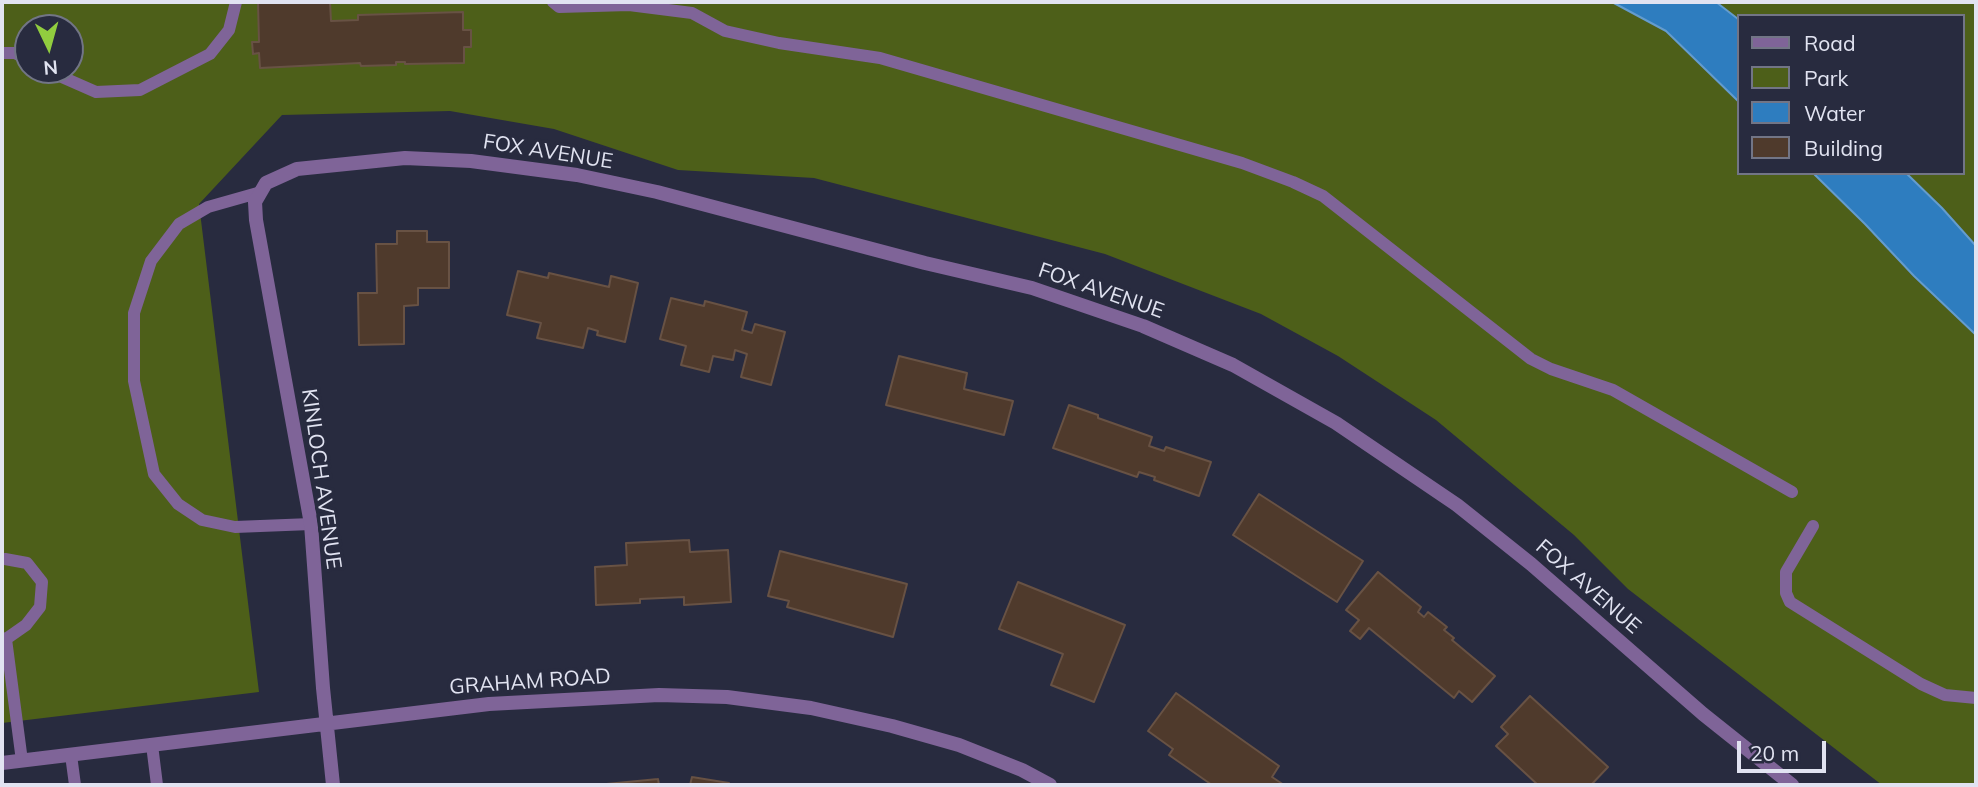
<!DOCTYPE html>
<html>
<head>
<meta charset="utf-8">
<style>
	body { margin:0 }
	#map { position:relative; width:1978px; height:787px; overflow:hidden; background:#282b3f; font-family:Mulish,sans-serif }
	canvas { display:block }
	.frame { position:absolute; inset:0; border:4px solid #e1e3f1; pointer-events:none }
	.legend { position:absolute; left:1737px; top:14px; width:228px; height:161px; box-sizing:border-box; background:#282b3f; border:2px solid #727586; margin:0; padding:9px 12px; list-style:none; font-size:21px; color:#e1e3f1 }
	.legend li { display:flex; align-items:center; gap:14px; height:35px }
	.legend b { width:35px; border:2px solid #727586 }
	.north { position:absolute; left:14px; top:14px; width:70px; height:70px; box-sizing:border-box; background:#282b3f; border:2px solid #727586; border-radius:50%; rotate:175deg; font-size:19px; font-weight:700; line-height:28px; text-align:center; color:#e1e3f1 }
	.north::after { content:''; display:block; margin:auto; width:24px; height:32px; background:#91cd3f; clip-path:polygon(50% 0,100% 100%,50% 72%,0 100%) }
	.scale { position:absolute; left:1737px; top:741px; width:89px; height:32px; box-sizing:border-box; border:4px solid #e1e3f1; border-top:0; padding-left:9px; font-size:21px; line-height:24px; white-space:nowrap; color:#e1e3f1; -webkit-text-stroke:5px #282b3f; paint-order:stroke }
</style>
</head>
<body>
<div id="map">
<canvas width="1978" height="787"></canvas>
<div class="frame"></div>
<ul class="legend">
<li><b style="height:9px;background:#7f6498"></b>Road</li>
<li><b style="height:19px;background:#4d5f19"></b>Park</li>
<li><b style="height:19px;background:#2e7dbf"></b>Water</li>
<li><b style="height:19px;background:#4f3a2c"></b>Building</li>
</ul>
<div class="north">N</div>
<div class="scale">20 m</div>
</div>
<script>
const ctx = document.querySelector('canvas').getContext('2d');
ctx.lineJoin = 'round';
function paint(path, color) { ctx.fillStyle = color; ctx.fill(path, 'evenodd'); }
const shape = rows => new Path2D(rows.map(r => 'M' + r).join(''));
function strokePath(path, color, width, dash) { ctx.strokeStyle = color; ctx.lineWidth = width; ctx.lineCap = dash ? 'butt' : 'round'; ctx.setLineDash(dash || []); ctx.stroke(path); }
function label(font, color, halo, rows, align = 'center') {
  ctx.font = font + ' Mulish,sans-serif'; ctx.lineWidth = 7; ctx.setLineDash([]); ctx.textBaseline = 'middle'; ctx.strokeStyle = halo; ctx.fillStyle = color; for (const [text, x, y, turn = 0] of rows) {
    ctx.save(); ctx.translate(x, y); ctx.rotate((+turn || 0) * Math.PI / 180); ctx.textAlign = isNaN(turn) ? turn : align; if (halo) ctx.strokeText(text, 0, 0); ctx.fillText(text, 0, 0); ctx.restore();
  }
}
const green = shape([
	[2,2,1976,2,1976,785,1882,785,1628,589,1574,535,1436,420,1338,356,1261,314,1105,254,814,178,678,170,554,129,450,111,282,115,199,204,259,692,2,723],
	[1738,16,1962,16,1962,173,1738,173],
	[28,28,70,28,70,70,28,70]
]);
const water = shape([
	[1612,2,1716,2,1738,19,1738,101,1666,31,1612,2],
	[1813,173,1906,173,1942,208,1976,246,1976,335,1914,276,1865,224,1813,173]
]);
const building = shape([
	[258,2,330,2,331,21,358,20,358,15,463,12,463,30,471,30,471,47,464,47,464,63,405,64,405,62,396,62,396,65,361,66,360,63,260,68,259,53,253,54,252,42,259,42,258,2],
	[397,231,427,231,427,242,449,242,449,288,418,288,418,305,404,306,404,344,359,345,358,293,377,293,376,244,397,244,397,231],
	[518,271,548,278,549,273,609,287,611,276,638,283,625,342,597,335,598,331,588,328,583,348,537,338,541,323,507,315,518,271],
	[671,298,704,306,705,301,747,312,742,330,752,333,755,324,785,332,771,385,741,377,747,354,735,350,733,360,713,356,709,372,681,365,686,346,660,339,671,298],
	[899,356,967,373,964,389,1013,401,1004,435,886,405,899,356],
	[1069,405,1098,415,1098,418,1152,437,1149,446,1164,451,1166,447,1211,462,1199,496,1154,480,1155,477,1139,472,1137,477,1053,448,1069,405],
	[1259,494,1363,561,1337,602,1233,535,1259,494],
	[689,540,690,552,728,550,731,602,684,605,684,597,640,599,640,603,596,605,595,567,627,565,626,543,689,540],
	[780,551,907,584,893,637,787,607,789,601,768,596,780,551],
	[1378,572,1421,607,1418,612,1424,617,1428,612,1447,627,1444,630,1454,638,1452,640,1495,676,1472,702,1459,691,1454,698,1369,628,1360,639,1350,631,1359,620,1346,610,1378,572],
	[1018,582,1125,625,1094,702,1051,685,1063,654,999,629,1018,582],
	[1176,693,1279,766,1272,777,1284,785,1212,785,1169,755,1173,749,1148,731,1176,693],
	[1530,696,1608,767,1591,785,1538,785,1496,746,1508,734,1501,727,1530,696],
	[692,777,729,783,729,785,690,785,692,777],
	[658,779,659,785,596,785,658,779]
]);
const lane = shape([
	[553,2,559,7,629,5,692,13,725,31,779,43,880,58,1242,163,1293,182,1323,196,1531,359,1551,369,1613,390,1792,492],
	[2,53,15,53,28,60],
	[46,70,96,92,140,90,210,54,229,30,236,2],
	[261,192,208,207,179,224,151,261,134,313,134,381,154,474,178,504,202,520,235,527,311,524],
	[1813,526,1786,572,1786,593,1790,602,1921,684,1945,695,1976,698],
	[2,638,6,639,26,625,40,607,42,582,27,563,5,559],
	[6,639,22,761],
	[152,745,157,785],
	[71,755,75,785]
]);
const street = shape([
	[2,763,489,704,659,695,727,697,811,708,892,726,959,745,1022,770,1050,785],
	[333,785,323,688,311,524,256,220,255,202,266,183,297,169,405,158,471,161,577,175,657,192,925,263,1032,288,1143,326,1233,365,1336,423,1457,505,1531,564,1703,714,1792,785]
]);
const streetNames = [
	["FOX AVENUE",548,152,9],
	["FOX AVENUE",1101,291,19],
	["KINLOCH AVENUE",321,479,82],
	["FOX AVENUE",1588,587,41],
	["GRAHAM ROAD",530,682,-4]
];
paint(green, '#4d5f19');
paint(water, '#2e7dbf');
strokePath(water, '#649cce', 2);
paint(building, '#4f3a2c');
strokePath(building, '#685244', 2);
strokePath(lane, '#7f6498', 12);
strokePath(street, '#7f6498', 14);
label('21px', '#e1e3f1', '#282b3f', streetNames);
</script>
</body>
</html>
